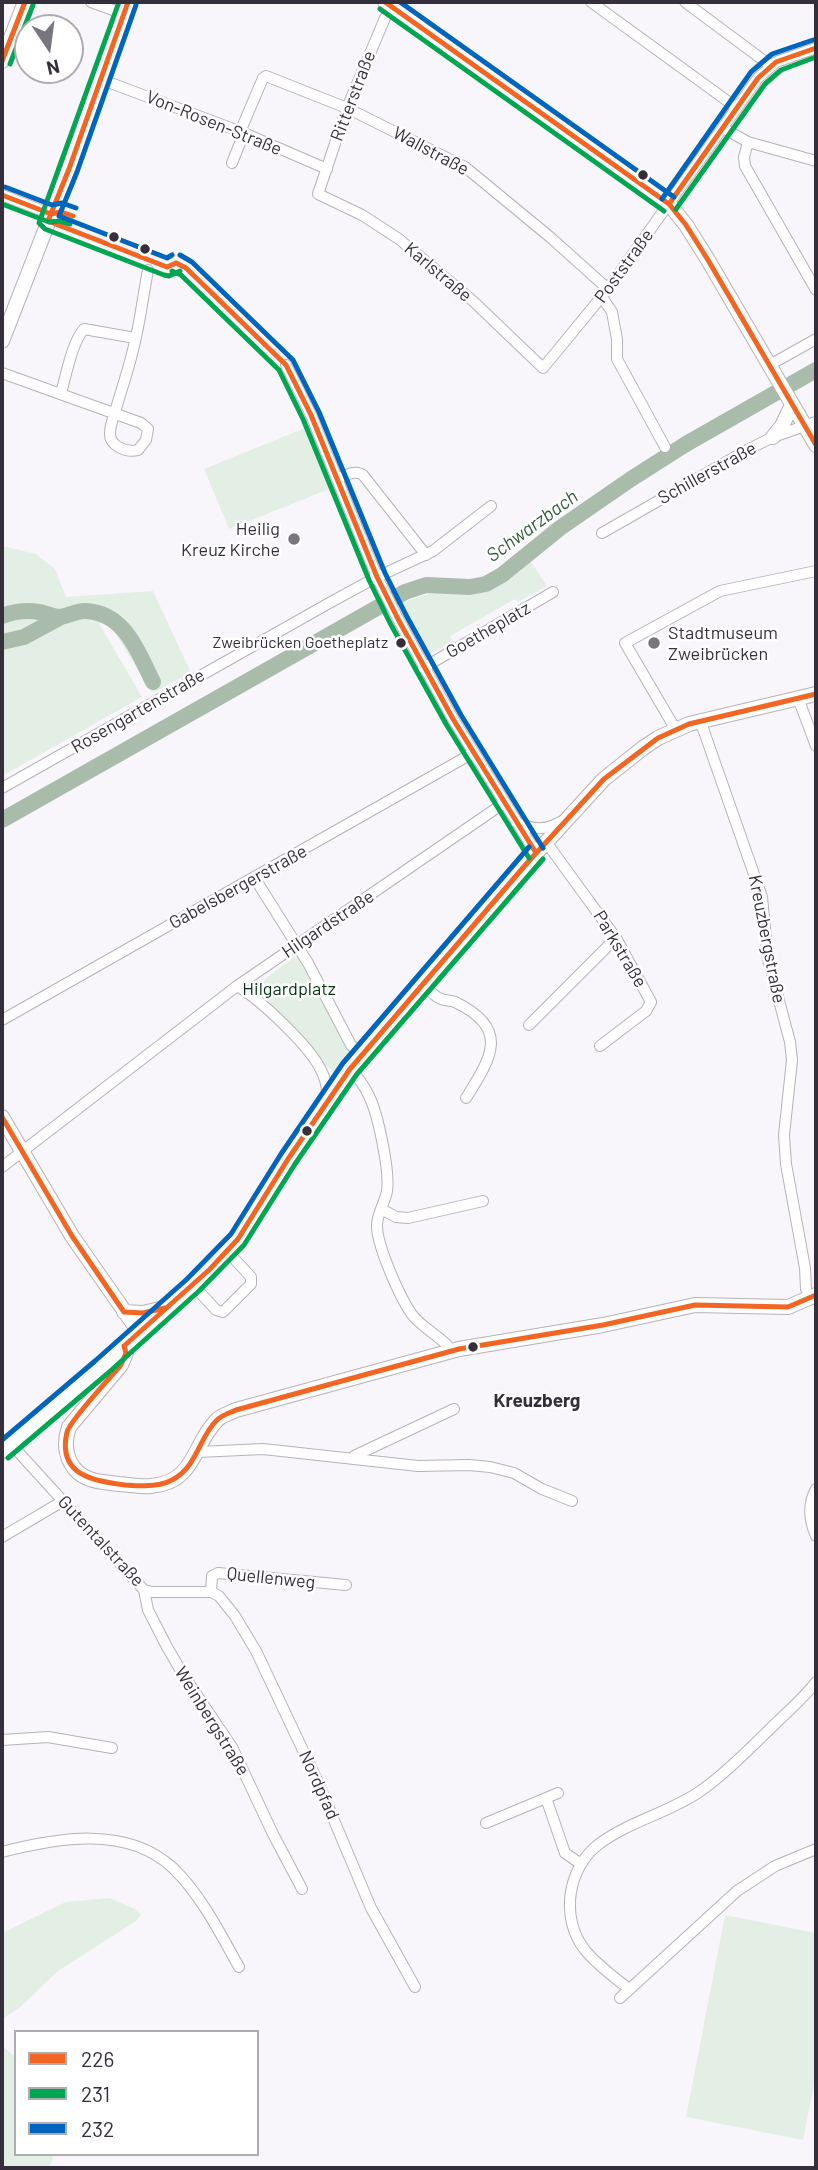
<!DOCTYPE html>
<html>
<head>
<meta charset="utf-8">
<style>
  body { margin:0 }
  #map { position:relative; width:818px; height:2170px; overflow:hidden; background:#f8f6fb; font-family:Barlow,sans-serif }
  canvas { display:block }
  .frame { position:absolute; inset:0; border:4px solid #352f3b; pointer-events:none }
  .legend { position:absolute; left:14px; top:2030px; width:245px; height:126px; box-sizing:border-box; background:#fff; border:2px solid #aeacb1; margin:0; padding:9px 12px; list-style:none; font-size:21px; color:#352f3b }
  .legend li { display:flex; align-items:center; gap:14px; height:35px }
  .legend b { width:35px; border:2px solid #aeacb1 }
  .north { position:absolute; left:14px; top:14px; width:70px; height:70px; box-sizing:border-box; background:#fff; border:2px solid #aeacb1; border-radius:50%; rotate:167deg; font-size:19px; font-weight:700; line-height:28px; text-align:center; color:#352f3b }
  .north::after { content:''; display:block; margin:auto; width:24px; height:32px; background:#79757e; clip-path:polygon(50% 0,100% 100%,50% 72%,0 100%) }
</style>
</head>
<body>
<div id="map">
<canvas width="818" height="2170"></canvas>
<div class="frame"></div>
<ul class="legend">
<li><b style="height:9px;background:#f26522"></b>226</li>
<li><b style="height:9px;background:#00a651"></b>231</li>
<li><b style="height:9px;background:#0065bd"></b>232</li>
</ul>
<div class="north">N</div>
</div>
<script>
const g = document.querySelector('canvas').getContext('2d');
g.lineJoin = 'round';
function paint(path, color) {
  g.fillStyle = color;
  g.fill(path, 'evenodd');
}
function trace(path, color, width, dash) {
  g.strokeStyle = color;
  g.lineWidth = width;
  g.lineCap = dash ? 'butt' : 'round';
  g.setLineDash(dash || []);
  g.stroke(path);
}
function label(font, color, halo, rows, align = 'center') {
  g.font = font + ' Barlow,sans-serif';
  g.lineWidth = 5;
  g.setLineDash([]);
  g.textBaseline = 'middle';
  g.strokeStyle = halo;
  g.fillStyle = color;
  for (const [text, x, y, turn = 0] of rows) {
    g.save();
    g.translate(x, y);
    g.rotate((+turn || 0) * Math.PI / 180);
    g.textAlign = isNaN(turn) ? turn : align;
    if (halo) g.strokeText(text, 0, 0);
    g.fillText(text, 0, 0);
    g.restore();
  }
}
paint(new Path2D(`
  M310 426 334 487 229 529 204 469Z
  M2 546 36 554 55 569 66 597 153 591 191 673 152 693 110 624 97 620 142 697 2 776Z
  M531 562 547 586 518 602 515 599 450 636 453 642 426 656 400 604C415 598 431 591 447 592 461 592 472 596 486 592 504 587 517 573 531 562Z
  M296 955 351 1050 335 1072 325 1065 321 1057 255 987Z
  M109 1898 135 1909 141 1915 136 1921 58 1971 19 2008 2 2019V1933L66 1902Z
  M725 1915 816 1933V2074L803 2140 686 2117Z
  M2 2045 16 2058V2154H54L49 2168H2Z`), '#e3eee5');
trace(new Path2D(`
  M2 616C13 612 27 610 39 612 46 613 53 617 60 617 69 616 77 610 86 611 125 613 138 652 153 682
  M2 642 24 637 61 617
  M2 820 405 592 426 585 470 587 486 584 502 575 560 528 631 479 686 444 816 370`), '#a9bcac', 16);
const street = new Path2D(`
  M91 2 124 14
  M396 2 385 18 347 108 318 194 362 215 399 239 473 301 543 368 608 289 758 78 776 62 816 48
  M591 2 737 108
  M685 2 771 66
  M100 79 244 133 327 169
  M723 128 748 142 816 161
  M240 132 263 78 266 76 347 108 465 167 550 237 608 289
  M748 142 744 157 745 166 816 290
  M232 163 244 133
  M2 195 51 214
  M602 297 612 312 617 339V359L665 447
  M286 365 311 415 377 577 398 619 453 719 536 853
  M768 366 816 339
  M2 373 141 423 148 429 146 440 138 450C127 453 109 446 110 433 110 426 113 418 115 412 121 391 128 371 133 350 140 323 143 296 148 270
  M61 393C66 376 72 342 84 329L135 338
  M337 479C345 476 355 469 363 475L426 555
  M602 533 749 449 773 437 816 422
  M423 668 553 592
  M798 698 816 746
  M700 720 762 897 768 959 790 1042 792 1060 784 1135 786 1164 805 1268 806 1289
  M676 730 625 643 720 591 816 571
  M2 788 331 602 377 577 433 551 491 506
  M516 822C533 830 545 831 562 821
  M546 842 616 938 651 1002 646 1011 600 1046
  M254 877 308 963 351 1045 362 1055
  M422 984C428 989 433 995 439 998 444 1001 449 1000 455 1002 511 1029 491 1058 466 1098
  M237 986C260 999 308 1045 320 1068 326 1079 328 1089 327 1100
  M2 1020 473 753
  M529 1025 616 938
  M350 1069C358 1077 364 1085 369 1096 378 1114 390 1171 387 1191 385 1203 376 1215 377 1227 378 1248 401 1301 414 1317 424 1328 437 1335 447 1345L450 1351
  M2 1167 237 986 504 803
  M381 1209 396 1217 408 1218 483 1201
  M193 1285 216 1310 223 1312 251 1284V1277L227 1251
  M11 1444 144 1590 152 1592H211L219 1596 235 1616 256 1651 317 1780 371 1908 415 1987
  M198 1452 263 1449 418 1466 469 1465 490 1467 514 1473 542 1489 572 1501
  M354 1456 454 1409
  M816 1489C807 1505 809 1520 816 1536
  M2 1537 63 1501
  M144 1590 148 1610 167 1647 184 1676 232 1747 273 1834 302 1889
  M211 1592 212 1576 218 1573 346 1585
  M2 1740 48 1737 112 1748
  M546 1798 565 1853 581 1864
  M486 1823 558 1793
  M2 1852C57 1838 127 1825 173 1868 201 1895 220 1933 239 1967
  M629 1989C614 1977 597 1965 585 1950 560 1919 567 1868 599 1844 628 1822 668 1813 699 1792 725 1774 748 1750 771 1728 786 1713 803 1699 816 1682
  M620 1998 737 1891 775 1866 816 1849`);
const secondary = new Path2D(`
  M385 2 669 204 686 225 708 260 816 445
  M2 61 25 2
  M2 341 69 169 128 2
  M773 437 782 426 792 405
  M2 1117 72 1236 139 1332
  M124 1312 143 1313 164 1308
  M124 1346 126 1353 121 1365 69 1427C64 1441 65 1456 74 1468 85 1482 103 1482 119 1484 130 1485 141 1487 151 1486 196 1482 192 1445 217 1420 222 1415 230 1413 236 1410L459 1349 603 1325 695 1305 788 1307 816 1295
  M2 1451 101 1368 193 1285 238 1239 288 1159 350 1069 528 862 604 779 643 748 658 738 689 724 816 694`);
trace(street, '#b5b2ba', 12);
trace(secondary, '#b5b2ba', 16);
trace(street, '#fefefe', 10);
trace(secondary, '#fefefe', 14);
trace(new Path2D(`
  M128 2 69 169 48 221 167 267 176 263
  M385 2 669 204 686 225 708 260 816 445
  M2 61 25 2
  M2 195 51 214 61 212 73 216
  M669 204 758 78 776 62 816 48
  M176 263 186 268 286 365 311 415 377 577 398 619 453 719 536 853
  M2 1117 72 1236 124 1312 143 1313 165 1308
  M124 1346 210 1269 238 1239 288 1159 350 1069 528 862 604 779 658 738 689 724 816 694
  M124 1346 126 1353 121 1365C111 1377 70 1420 67 1432 57 1475 93 1481 125 1485 142 1486 162 1488 177 1477 197 1464 200 1436 217 1420 222 1415 230 1413 236 1410L459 1349 603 1325 695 1305 788 1307 816 1295`), '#f26522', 5);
trace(new Path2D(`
  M119 2 39 223 45 229 164 275 169 276 180 271
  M380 9 664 211
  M10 64 33 5
  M2 204 49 222 60 221 70 224
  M676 209 765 84 781 70 816 57
  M172 271 181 275 279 370 303 419 369 580 390 623 446 724 529 858
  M8 1458 107 1374 199 1291 244 1245 295 1164 357 1074 543 859`), '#00a651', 5);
trace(new Path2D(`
  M400 2 674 197
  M136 5 77 172 59 216 167 258 172 255
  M5 187 52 205 62 203 76 208
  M662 199 751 72 772 54 813 40
  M180 255 192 262 293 360 319 412 385 573 406 615 461 715 543 848
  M2 1440 95 1361 187 1279 231 1234 281 1154 343 1063 529 847`), '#0065bd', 5);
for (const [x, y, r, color] of [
  [643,175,6,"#352f3b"],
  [114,237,6,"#352f3b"],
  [145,249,6,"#352f3b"],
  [294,539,7,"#79757e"],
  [401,643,6,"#352f3b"],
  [654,643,7,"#79757e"],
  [307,1131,6,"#352f3b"],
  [473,1347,6,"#352f3b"]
]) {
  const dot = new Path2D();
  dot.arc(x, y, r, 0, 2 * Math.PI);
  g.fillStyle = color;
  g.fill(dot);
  trace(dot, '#fff', 2.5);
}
label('16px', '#352f3b', '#fff', [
  ["Zweibrücken Goetheplatz",388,643]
], 'right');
label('18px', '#352f3b', '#fff', [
  ["Ritterstraße",353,96,-69],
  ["Von-Rosen-Straße",214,123,22],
  ["Wallstraße",431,151,28],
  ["Poststraße",624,266,-54],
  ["Karlstraße",438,272,40],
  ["Schillerstraße",707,473,-29],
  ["Goetheplatz",488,630,-30],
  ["Rosengartenstraße",138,711,-30],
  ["Gabelsbergerstraße",238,887,-29],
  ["Hilgardstraße",328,924,-34],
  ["Kreuzbergstraße",767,939,79],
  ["Parkstraße",620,949,59],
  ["Gutentalstraße",101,1541,47],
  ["Quellenweg",271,1578,6],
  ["Weinbergstraße",212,1721,58],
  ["Nordpfad",319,1785,66]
]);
label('18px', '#352f3b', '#fff', [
  ["Heilig",280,529],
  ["Kreuz Kirche",280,550],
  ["Stadtmuseum",668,633,"left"],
  ["Zweibrücken",668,654,"left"]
], 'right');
label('18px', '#043411', '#fff', [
  ["Hilgardplatz",289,989]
]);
label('italic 19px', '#315d38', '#fff', [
  ["Schwarzbach",532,526,-36]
]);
label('bold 19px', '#352f3b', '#fff', [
  ["Kreuzberg",537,1401]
]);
</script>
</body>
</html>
